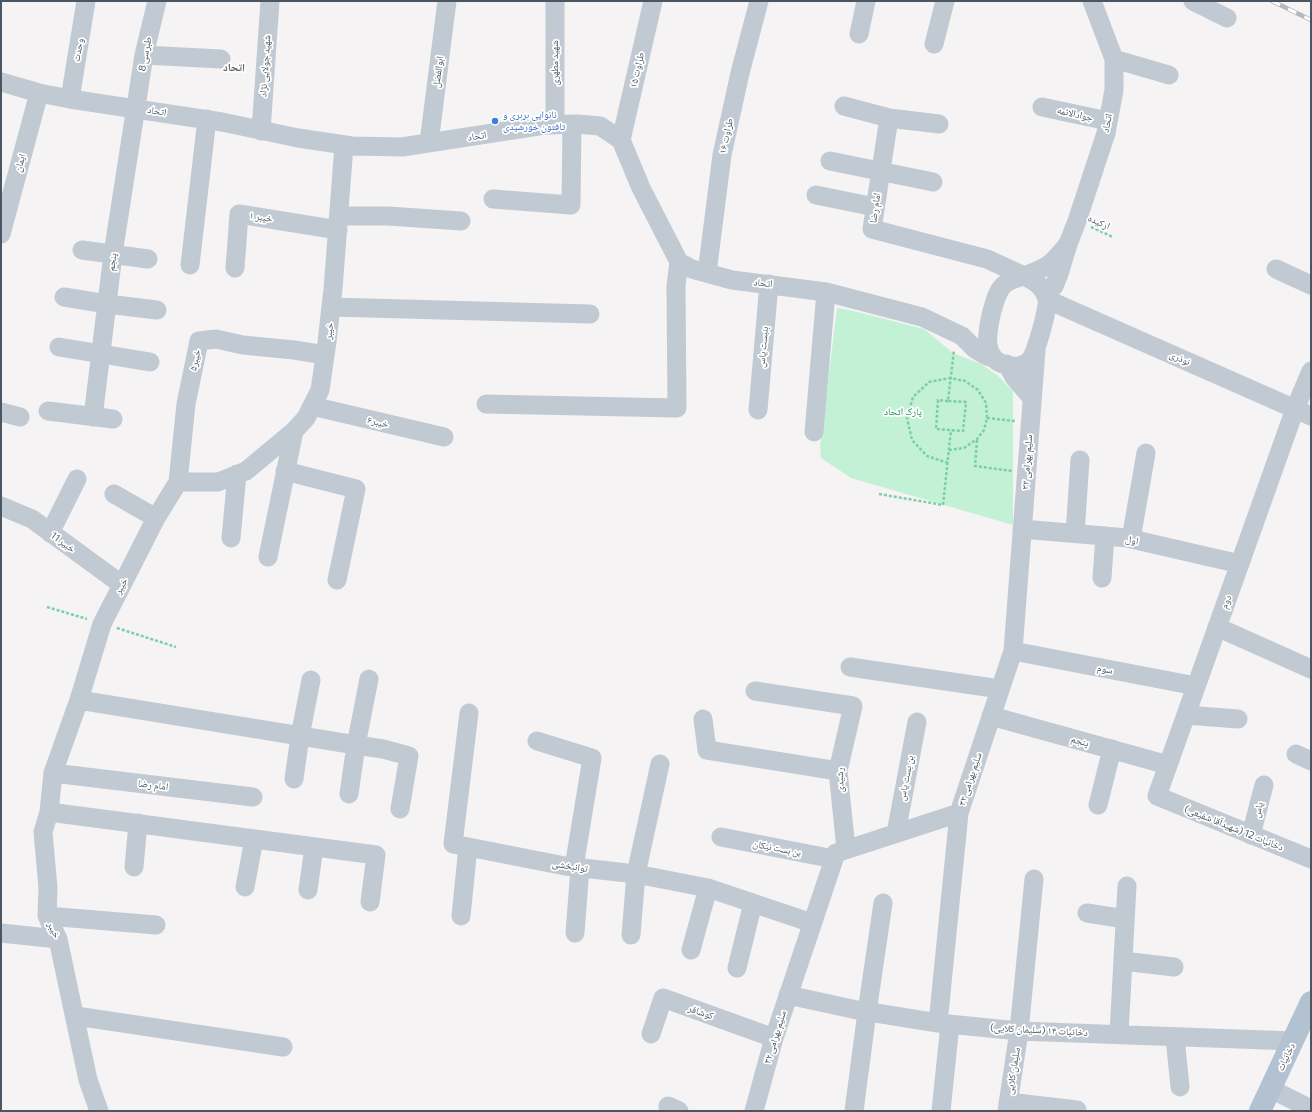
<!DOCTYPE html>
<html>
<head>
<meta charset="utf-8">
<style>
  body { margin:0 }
  #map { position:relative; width:1312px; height:1112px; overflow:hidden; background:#f5f3f3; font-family:Commissioner,sans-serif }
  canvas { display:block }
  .frame { position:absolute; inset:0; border:2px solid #4a5661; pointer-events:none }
</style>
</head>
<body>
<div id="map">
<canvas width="1312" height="1112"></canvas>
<div class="frame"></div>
</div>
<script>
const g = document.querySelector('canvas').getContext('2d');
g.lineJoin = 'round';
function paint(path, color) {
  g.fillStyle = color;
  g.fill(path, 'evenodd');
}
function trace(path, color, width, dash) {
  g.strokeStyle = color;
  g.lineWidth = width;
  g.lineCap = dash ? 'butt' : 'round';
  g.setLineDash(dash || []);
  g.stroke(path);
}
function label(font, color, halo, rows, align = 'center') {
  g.font = font + ' Commissioner,"Noto Naskh Arabic",sans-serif';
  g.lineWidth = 3.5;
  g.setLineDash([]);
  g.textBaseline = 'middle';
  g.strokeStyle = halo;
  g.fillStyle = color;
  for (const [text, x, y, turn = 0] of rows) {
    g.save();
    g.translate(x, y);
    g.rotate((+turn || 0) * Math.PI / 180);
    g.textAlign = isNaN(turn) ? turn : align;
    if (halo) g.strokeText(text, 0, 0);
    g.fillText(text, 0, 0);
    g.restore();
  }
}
paint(new Path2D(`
  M837 308 849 310 924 329 953 353 981 364 998 376 1013 391V525L851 478 821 458 820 446Z`), '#c3f1d5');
trace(new Path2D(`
  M1091 227 1113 237
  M948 401 938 400 936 429 963 431 966 402 948 401 954 350
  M987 418 1015 421
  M977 440 975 466 1012 471
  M948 463 927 456 912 440 907 418 913 397 929 382 950 378 965 381 978 390 986 403 987 418 984 430 977 439 964 448 949 450
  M879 494 943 505 951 430
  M47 607 87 619
  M117 628 176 647`), '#7ad0a6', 2.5, [3, 2]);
trace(new Path2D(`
  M1193 1 1227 18
  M859 34 866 1
  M934 44 945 1
  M144 55 221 59
  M1114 59 1169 75
  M1 82 39 93 70 99 222 122 298 138 352 146 402 147 545 125 577 124 600 126 621 140 641 188 679 262 692 269 732 280 826 292 922 317 962 336 975 349 987 356 994 358
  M70 99 86 1
  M844 106 889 118 939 124
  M1042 107 1108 121
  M889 118 872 229 987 259 1024 276C1049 267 1052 264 1068 244
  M555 125V1
  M261 131 270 1
  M621 140 653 1
  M429 143 447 1
  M830 161 933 182
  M816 195 875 207
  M493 199 571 205 572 124
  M339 216H388L461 221
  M1 234 39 93
  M82 250 148 259
  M190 265 207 119
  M235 268 239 214 338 230
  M1276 269 1311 285
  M707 273 722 155 740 73 759 1
  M1024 276C1035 281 1044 287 1047 299 1049 306 1036 354 1030 360 1025 365 1017 367 1010 366 980 361 987 332 992 311 995 302 997 290 1005 284 1011 279 1017 278 1024 276Z
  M1046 295 1054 286 1059 274 1068 244 1077 221 1106 133 1114 90V59L1092 1
  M64 297 107 304 157 310
  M1048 300 1311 416
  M331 307 590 314
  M59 347 150 362
  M1007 364 1014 377 1032 398
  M1311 371 1295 409 1157 796 1311 859
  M486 404 677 408 676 286 679 262
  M312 406 444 437
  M758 410 769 284
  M48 411 113 419
  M1 412 20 417
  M93 417 113 254 144 55 157 1
  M814 432 826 292
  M285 471 356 489 337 580
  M178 482 186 404 199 341 216 339 243 345 294 350 325 355
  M114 494 156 518
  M1 506 32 519 121 584
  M1022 529 1127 538 1240 564
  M50 533 77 479
  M1075 533 1080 460
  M231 538 237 474
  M1131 539 1146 453
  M268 557 294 431
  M1102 578 1105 536
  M1217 627 1311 669
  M1013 651 1196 686
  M850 667 1000 689
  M755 691 853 706 838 771 846 849
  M79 700 356 745 383 749 409 756 400 809
  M469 713 453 844 565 866 636 874 708 888 812 923
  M1186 715 1238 719
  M991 716 1168 765
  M703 719 707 750 838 771
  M537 741 592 758 574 867
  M1296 754 1311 761
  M53 773 253 797
  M294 779 300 736 311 680
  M349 794 356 745 369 679
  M1098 805 1112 749
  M49 812 376 855 370 902
  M896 833 917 722
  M1251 835 1264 785
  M721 837 834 859
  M134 867 138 823
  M245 887 254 839
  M308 890 314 847
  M1087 913 1125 919
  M47 916 156 925
  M461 916 468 847
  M1 933 58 939
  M575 933 580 868
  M631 935 636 874 660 764
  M691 950 708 888
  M1123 961 1174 967
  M737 968 753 903
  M788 995 857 1010 938 1023 1019 1031 1293 1041
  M76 1016 283 1047
  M938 1023 959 813
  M651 1034 663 998 774 1038
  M1119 1034 1127 886
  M1175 1038 1180 1087
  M1271 1089 1311 1109
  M1008 1102 1077 1110
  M668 1106 679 1111
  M99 1111 88 1080 58 939 47 916 48 888 43 832 49 812 53 773 79 700 102 624 156 518 178 482H218L246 471 294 431 306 418 320 390 327 342 333 289 344 145
  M754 1111 774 1038 836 853 959 813 1013 651 1036 350
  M854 1111 867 1012 883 903
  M941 1111 950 1024
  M1007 1111 1019 1031 1034 879`), '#c1cad2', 19);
trace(new Path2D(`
  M1260 1111 1311 1002`), '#b3c2d1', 22);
const rail = new Path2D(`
  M1272 1 1311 20`);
trace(rail, '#b5b8bd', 4.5);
trace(rail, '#fff', 3, [9]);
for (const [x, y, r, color] of [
  [495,121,4,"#3f7fe0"]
]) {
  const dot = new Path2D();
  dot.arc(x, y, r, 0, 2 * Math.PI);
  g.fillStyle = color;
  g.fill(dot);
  trace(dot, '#fff', 1.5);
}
label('10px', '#4a5661', '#fff', [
  ["وحدت",78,50,-80],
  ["طبرسی 8",145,54,-79],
  ["شهید مطهری",555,63,-90],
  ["شهید جولایی نژاد",265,66,-86],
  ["طراوت ۱۵",637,70,-77],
  ["ابوالفضل",438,72,-83],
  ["اتحاد",157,111,9],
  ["جوادالائمه",1075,114,13],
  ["اتحاد",1107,123,-78],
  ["اتحاد",477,136,-9],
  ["طراوت ۱۶",726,136,-78],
  ["ایمان",20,163,-75],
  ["امام رضا",875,208,-82],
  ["خیبر ۱",261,217,9],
  ["ارکیده",1099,222,24],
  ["پنجم",112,262,-83],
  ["اتحاد",763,283,6],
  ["خیبر",329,331,-83],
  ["بنبست یاس",763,347,-85],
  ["نوذری",1180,358,24],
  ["خیبر۵",195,360,-78],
  ["خیبر۶",378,422,13],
  ["سلیم بهرامی ۳۲",1027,462,-86],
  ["اول",1132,540,11],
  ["خبیر 11",63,542,36],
  ["خیبر",121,586,-63],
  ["دوم",1226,602,-70],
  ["سوم",1105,669,11],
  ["پنجم",1080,741,15],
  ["بن بست یاس",906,778,-79],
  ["سلیم بهرامی ۳۲",970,779,-72],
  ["رشیدی",840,780,-91],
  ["امام رضا",153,785,7],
  ["یاس",1258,810,-76],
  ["دخانیات 12 (شهیدآقا شفیعی)",1234,828,22],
  ["بن بست نیکان",777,848,11],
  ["توانبخشی",570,866,9],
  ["خیبر",54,930,64],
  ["کوشافر",701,1012,19],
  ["دخانیات ۱۴ (سلیمان کلایی)",1039,1030,3],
  ["سلیم بهرامی ۳۲",775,1037,-73],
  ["دخانیات",1286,1057,-65],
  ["سلیمان کلایی",1013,1071,-81]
]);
label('10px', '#366cbe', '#fff', [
  ["نانوایی بربری و",503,115],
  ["تافتون خورشیدی",503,127]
], 'left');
label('10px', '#17864f', '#fff', [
  ["پارک اتحاد",903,412]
]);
label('bold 11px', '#5f6368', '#fff', [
  ["اتحاد",234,67]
]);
</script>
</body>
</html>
